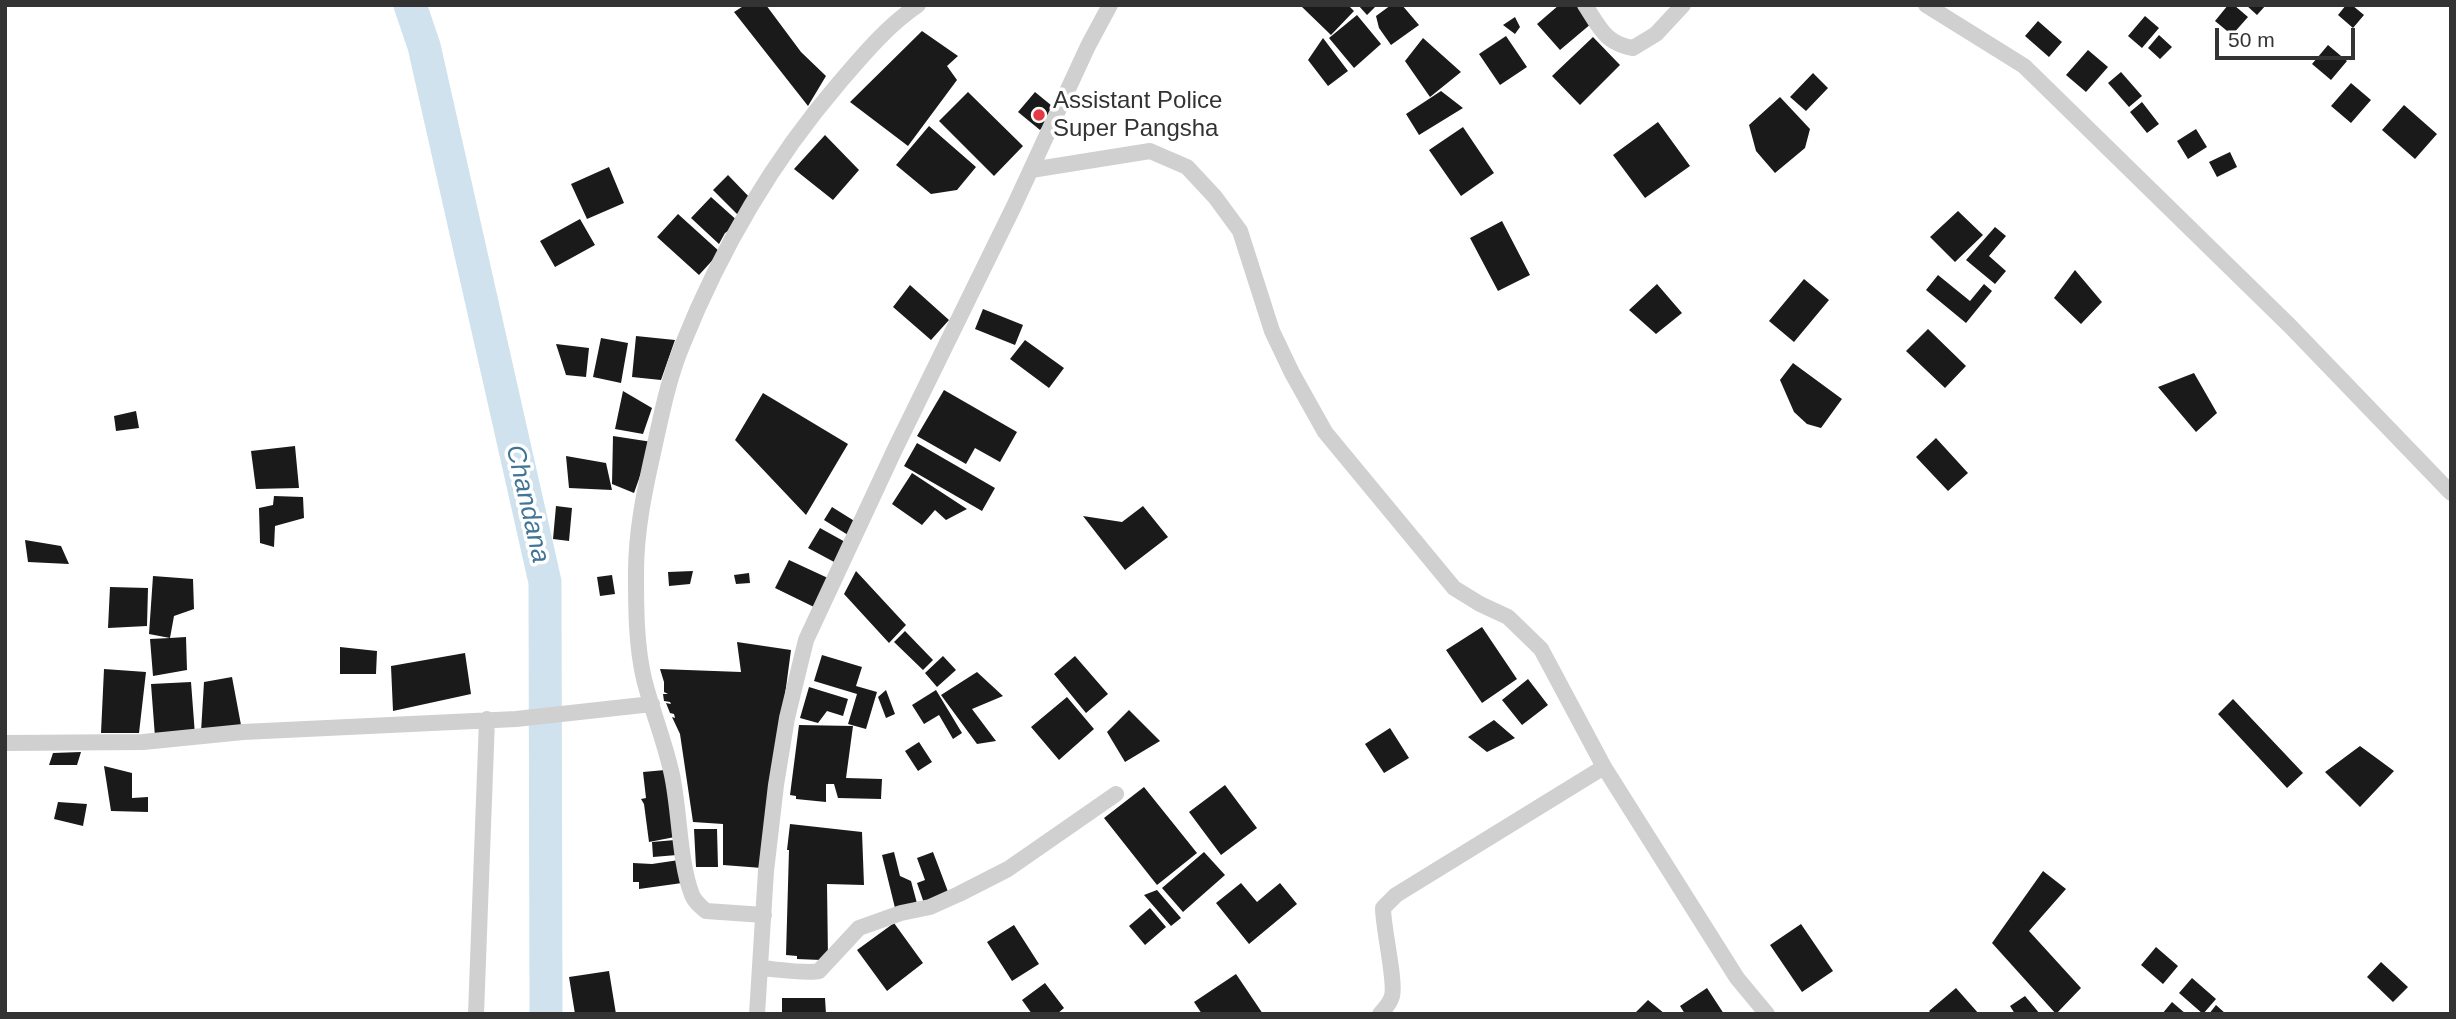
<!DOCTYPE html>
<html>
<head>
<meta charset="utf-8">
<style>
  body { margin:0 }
  #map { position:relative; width:2456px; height:1019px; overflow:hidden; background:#fff; font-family:Helvetica,sans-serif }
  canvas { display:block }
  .frame { position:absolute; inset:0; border:7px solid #333; pointer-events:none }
  .scale { position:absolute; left:2215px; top:28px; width:140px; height:32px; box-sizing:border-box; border:4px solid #333; border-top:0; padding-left:9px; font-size:21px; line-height:24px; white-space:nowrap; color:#333; -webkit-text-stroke:5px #fff; paint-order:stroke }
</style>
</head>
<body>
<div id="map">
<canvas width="2456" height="1019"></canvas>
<div class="frame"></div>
<div class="scale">50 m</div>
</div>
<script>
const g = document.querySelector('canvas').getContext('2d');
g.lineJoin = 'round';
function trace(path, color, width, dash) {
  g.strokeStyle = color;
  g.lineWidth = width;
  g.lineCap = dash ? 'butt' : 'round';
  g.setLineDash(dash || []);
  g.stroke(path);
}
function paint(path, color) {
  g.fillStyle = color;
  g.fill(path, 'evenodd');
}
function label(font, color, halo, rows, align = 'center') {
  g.font = font + ' Helvetica,sans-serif';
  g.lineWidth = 7;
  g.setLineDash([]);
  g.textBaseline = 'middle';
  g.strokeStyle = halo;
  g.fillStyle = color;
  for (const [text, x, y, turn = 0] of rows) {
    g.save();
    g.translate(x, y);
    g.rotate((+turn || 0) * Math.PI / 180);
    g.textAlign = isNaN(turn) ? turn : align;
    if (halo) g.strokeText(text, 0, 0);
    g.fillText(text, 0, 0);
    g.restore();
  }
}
trace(new Path2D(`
  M410 5 424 46 545 582 546 1014`), '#cfe2ee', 33);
paint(new Path2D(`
  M745 5H766L801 52 826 76 808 106 734 12Z
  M1304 5H1348L1354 11 1331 35 1302 7Z
  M1358 5H1377L1367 15Z
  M1391 5H1402L1419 25 1391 45 1379 28 1376 16Z
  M1559 5H1577L1592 23 1560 50 1537 24Z
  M2228 5H2234L2248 17 2232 35 2215 21Z
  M2246 5H2266L2257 15Z
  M2346 5H2352L2364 15 2353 28 2338 15Z
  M1357 15 1381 44 1354 68 1329 38Z
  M2145 16 2159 28 2142 48 2128 36Z
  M1515 17 1520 27 1515 34 1503 25Z
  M2038 21 2062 42 2049 57 2025 36Z
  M922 31 958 56 947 66 957 80 908 146 850 102Z
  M2159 35 2172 47 2160 59 2148 48Z
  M1506 36 1527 67 1500 85 1479 54Z
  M1593 37 1620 65 1580 105 1552 76Z
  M1323 38 1348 71 1328 86 1308 60Z
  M1423 38 1461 72 1430 97 1405 61Z
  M2328 45 2347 61 2331 80 2312 64Z
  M2088 50 2108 67 2086 92 2066 75Z
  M2121 72 2142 96 2129 107 2108 83Z
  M1813 73 1828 88 1806 111 1790 97Z
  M2351 83 2371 100 2351 123 2331 106Z
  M1441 91 1463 108 1419 135 1406 114Z
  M968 92 1023 146 994 176 939 121Z
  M1035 92 1057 110 1040 130 1018 112Z
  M1780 97 1810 129 1805 148 1775 173 1756 151 1749 125Z
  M2142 102 2159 124 2147 133 2130 112Z
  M2404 105 2437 134 2415 159 2382 130Z
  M1658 122 1690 166 1645 198 1613 155Z
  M929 126 976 167 957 190 931 194 896 165Z
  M1463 127 1494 173 1461 196 1429 150Z
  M2196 129 2207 147 2188 159 2177 141Z
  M825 135 859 170 833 200 794 169Z
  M2230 152 2237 167 2217 177 2209 162Z
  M609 167 624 203 587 219 571 184Z
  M728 175 754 202 739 216 713 190Z
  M711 197 740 223 725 233 719 244 691 218Z
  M1958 211 1983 235 1955 262 1930 237Z
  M678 214 720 252 699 275 657 237Z
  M580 219 595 245 555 267 540 241Z
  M1502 221 1530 275 1498 291 1470 238Z
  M1995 227 2006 236 1989 256 2006 271 1995 284 1966 260Z
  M2075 270 2102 302 2081 324 2054 298Z
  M1938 275 1970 301 1984 284 1992 291 1966 323 1926 290Z
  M1804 279 1829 300 1794 342 1769 321Z
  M1657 284 1682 313 1656 334 1629 310Z
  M910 285 949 320 931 340 893 307Z
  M983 309 1023 325 1015 345 975 329Z
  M1928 329 1966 366 1945 388 1906 351Z
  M636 336 675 340 661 380 632 377Z
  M601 338 628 343 621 383 593 377Z
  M1025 340 1064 368 1049 388 1010 359Z
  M556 344 589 348 586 377 566 375Z
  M1793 363 1842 399 1821 428 1807 424 1794 412 1780 380Z
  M2194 373 2217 413 2196 432 2158 387Z
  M944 390 1017 432 1000 462 975 448 966 464 917 436Z
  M623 391 652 408 643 434 615 429Z
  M763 393 848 444 806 515 735 440Z
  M136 411 139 428 116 431 114 416Z
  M613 436 652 442 634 493 612 484Z
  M1936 438 1968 473 1948 491 1916 457Z
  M917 443 995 488 982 511 904 466Z
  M295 446 299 488 256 489 251 451Z
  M566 456 606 463 612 490 569 488Z
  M912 473 967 509 946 520 935 510 922 525 892 504Z
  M274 496 303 497 304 518 275 526 274 547 260 543 259 508 273 505Z
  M556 506 572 508 569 541 553 539Z
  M1143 506 1168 537 1125 570 1083 516 1122 522Z
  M832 507 856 522 848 535 824 520Z
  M820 528 847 543 836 563 808 548Z
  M25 540 61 546 69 564 28 562Z
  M789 560 830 579 816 608 775 588Z
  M693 571 690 584 669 586 668 572Z
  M856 571 906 625 889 643 844 594Z
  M749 573 750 583 736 584 734 575Z
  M612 575 615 594 600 596 597 577Z
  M153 576 193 579 194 609 174 616 170 638 186 637 187 670 153 676 150 639 170 638 149 634Z
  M110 587 148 588 147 626 108 628Z
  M1482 627 1517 679 1482 703 1446 650Z
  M905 631 933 660 923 670 894 642Z
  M737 642 791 650 762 868 723 865V824L693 822 680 734 672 717 675 718 674 714 670 713 666 703 671 704 670 702 664 701 663 694H668L664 692V682L660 669 741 672Z
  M340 647 377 651 376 674H340Z
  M465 653 471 694 393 711 391 666Z
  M822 655 862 667 856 686 877 692 866 729 848 724 857 694 814 681Z
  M943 656 956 670 937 687 925 673Z
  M1075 656 1108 694 1086 713 1054 674Z
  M104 669 146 672 139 733H101Z
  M977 672 1003 696 972 709 996 741 977 744 941 695Z
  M232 677 241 725 201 732 204 682Z
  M1528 679 1548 705 1522 725 1502 700Z
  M191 682 195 735 155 737 151 684Z
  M809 687 848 699 843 716 827 711 818 723 800 718Z
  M886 690 895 714 886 718 878 697Z
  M936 690 962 733 953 739 939 715 924 724 912 705Z
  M1067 697 1094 729 1059 760 1031 727Z
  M2233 699 2303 773 2287 788 2218 714Z
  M1129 710 1160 741 1125 762 1107 732Z
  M1494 720 1515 738 1487 752 1468 737Z
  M799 725 853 726 846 778 882 779 881 799 838 798 834 784H826V802L796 799V796L790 795Z
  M1390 728 1409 758 1384 773 1365 744Z
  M919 742 932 762 918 771 905 751Z
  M2360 746 2394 771 2360 807 2325 772Z
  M81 752 77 765H49L53 753Z
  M104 766 132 773V798L148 797V812L111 811Z
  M665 770 680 836 649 842 644 804 641 799 646 798 643 772Z
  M1225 785 1257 828 1221 855 1189 812Z
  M1144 787 1197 853 1157 885 1104 818Z
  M58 802 87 804 83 826 54 819Z
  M790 824 862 832 864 885 827 884 828 958 821 960 797 959V956L786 955 789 850H787Z
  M694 829H717L718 867H696Z
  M675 840 677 855 653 857 652 842Z
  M894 852 900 876 911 881 918 907 896 912 882 855Z
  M933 852 950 897 925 906 917 883 925 880 917 858Z
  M1204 852 1225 875 1183 912 1162 888Z
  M679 860 682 883 639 889V882H633V863L652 864Z
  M2043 871 2066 889 2029 931 2081 988 2056 1014 1992 943Z
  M1241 883 1257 902 1280 883 1297 904 1249 944 1216 903Z
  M1157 890 1181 918 1171 926 1144 895Z
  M1150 908 1166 927 1145 945 1129 926Z
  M894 923 923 963 887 991 857 950Z
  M1801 924 1833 971 1802 992 1770 945Z
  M1014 925 1039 964 1012 981 987 942Z
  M2156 947 2178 966 2163 984 2141 965Z
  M2381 962 2408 987 2393 1002 2367 977Z
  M609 971 616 1014H575L569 977Z
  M1236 974 1263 1014H1202L1194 1002Z
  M2192 978 2216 999 2203 1014 2179 993Z
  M1045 983 1064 1008 1057 1014H1032L1022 1000Z
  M1707 988 1724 1014H1685L1680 1006Z
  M1956 988 1979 1014H1932L1929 1011Z
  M2025 996 2040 1014H2015L2010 1006Z
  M782 998H825L826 1014H782Z
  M1648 1000 1665 1014H1634Z
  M2172 1002 2186 1014H2162Z
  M2216 1005 2226 1014H2209Z`), '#1a1a1a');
trace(new Path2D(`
  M1585 5C1600 28 1605 43 1633 48L1656 34 1683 5
  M1926 5 2024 66 2290 326 2451 493
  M1031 170 1150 151 1187 167 1215 197 1240 231 1272 331 1292 373 1325 432 1454 588 1480 604 1508 617 1541 649 1604 767 1737 978 1767 1014
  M5 743 143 742 243 732 516 719 652 704
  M764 915 706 911C700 906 695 902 692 895 679 861 680 813 672 775 665 742 652 711 644 679 636 645 636 607 636 573 636 532 644 493 653 453 661 417 668 380 682 346 720 251 773 160 839 83 863 55 887 26 918 5
  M760 968C774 969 808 974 819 971L859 928 901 913 930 907 959 894 1008 869 1116 794
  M476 1014 487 719
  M757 1014 766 871 776 785 787 718 806 640 895 449 1014 206 1088 46 1110 5
  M1380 1014C1385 1008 1390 1004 1392 996 1396 982 1383 928 1383 908L1396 895 1604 767`), '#d0d0d0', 16);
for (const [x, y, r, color] of [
  [1039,115,7,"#e63946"]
]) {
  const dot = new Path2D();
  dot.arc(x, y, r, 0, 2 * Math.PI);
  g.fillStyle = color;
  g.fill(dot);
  trace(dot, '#fff', 2.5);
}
label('24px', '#333', '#fff', [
  ["Assistant Police",1053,101],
  ["Super Pangsha",1053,129]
], 'left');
label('italic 26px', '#3f7597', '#fff', [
  ["Chandana",527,504,77]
]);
</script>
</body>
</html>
